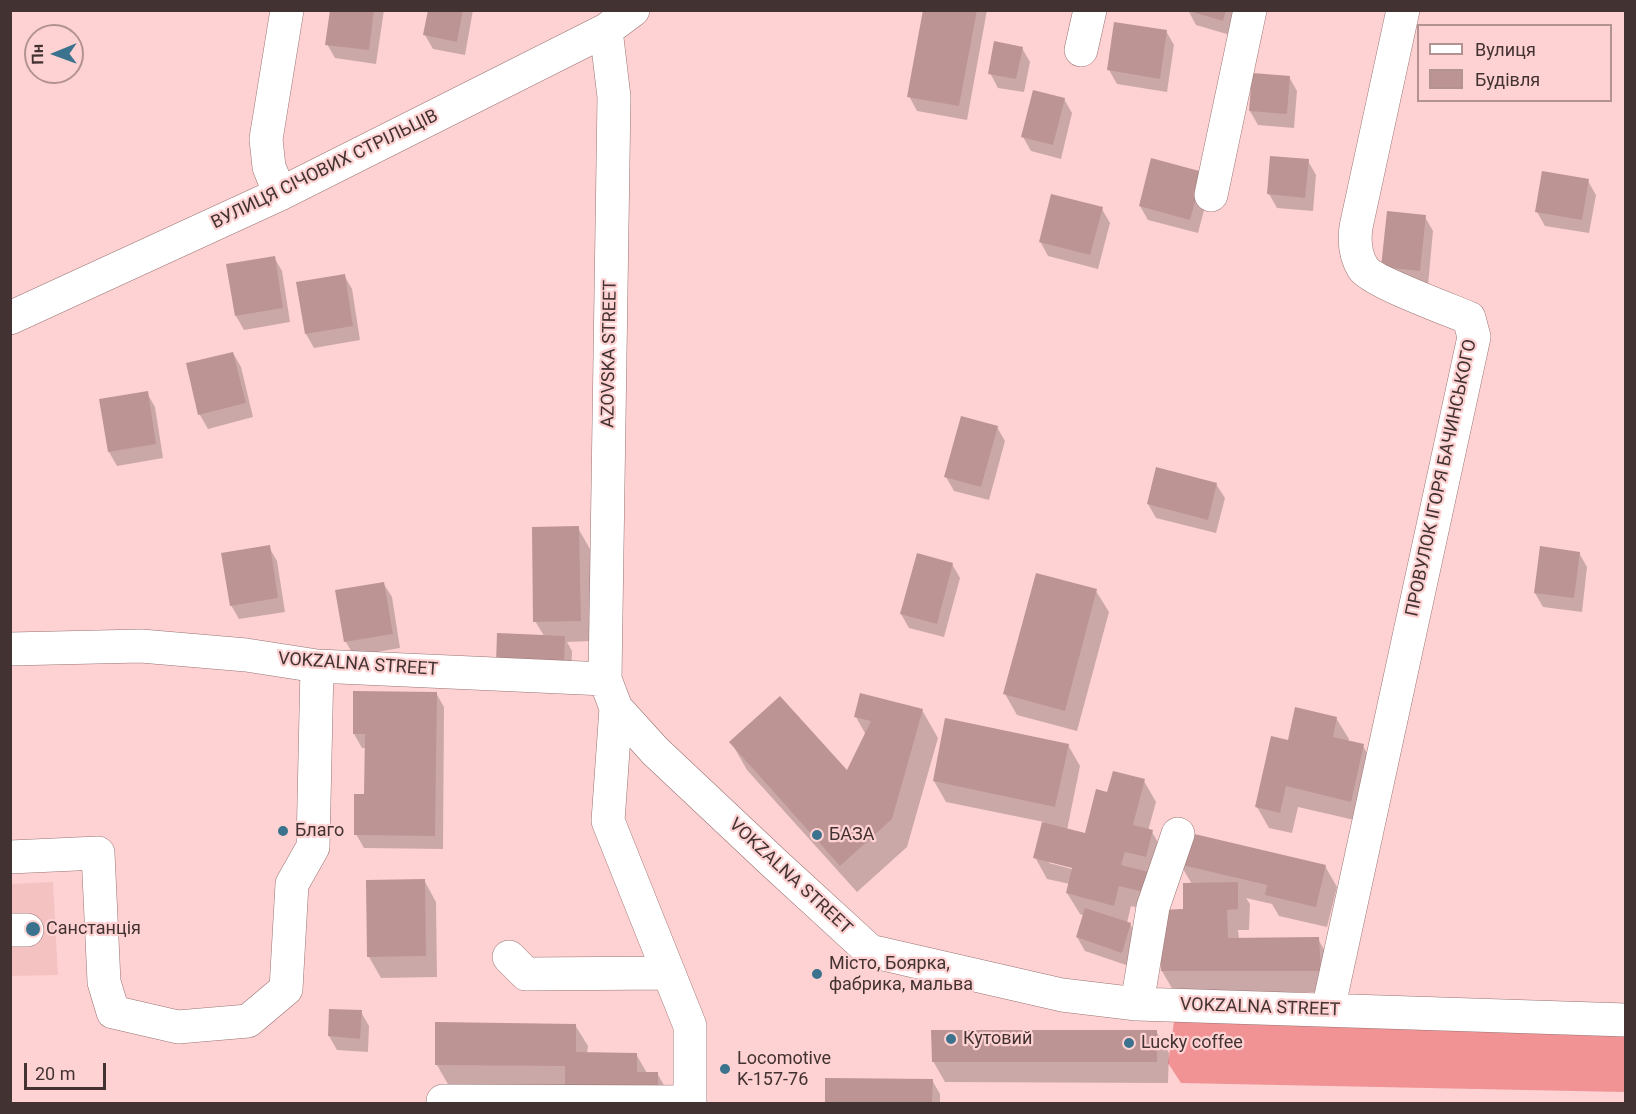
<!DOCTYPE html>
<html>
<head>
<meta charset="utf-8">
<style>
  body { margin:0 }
  #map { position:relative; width:1636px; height:1114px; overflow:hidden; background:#fed2d2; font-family:Roboto,sans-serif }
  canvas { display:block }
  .frame { position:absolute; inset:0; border:12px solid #433232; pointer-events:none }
  .legend { position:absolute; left:1417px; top:24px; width:195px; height:78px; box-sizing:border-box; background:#fed2d2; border:2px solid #b39292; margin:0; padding:8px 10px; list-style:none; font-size:18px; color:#433232 }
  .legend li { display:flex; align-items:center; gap:12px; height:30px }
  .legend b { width:30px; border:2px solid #b39292 }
  .north { position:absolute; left:24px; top:24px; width:60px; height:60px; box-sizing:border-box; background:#fed2d2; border:2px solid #b39292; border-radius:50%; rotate:269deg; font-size:16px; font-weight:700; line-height:24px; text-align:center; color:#433232 }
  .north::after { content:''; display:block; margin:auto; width:21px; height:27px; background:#3b728d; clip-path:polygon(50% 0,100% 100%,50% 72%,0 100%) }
  .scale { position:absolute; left:24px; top:1063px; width:82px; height:27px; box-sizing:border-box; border:3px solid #433232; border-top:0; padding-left:8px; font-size:18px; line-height:21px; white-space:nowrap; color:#433232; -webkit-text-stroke:4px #fed2d2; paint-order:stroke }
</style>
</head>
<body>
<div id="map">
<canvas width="1636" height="1114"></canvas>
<div class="frame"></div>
<ul class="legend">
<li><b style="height:8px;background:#fff"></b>Вулиця</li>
<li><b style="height:16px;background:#bc9493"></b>Будівля</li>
</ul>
<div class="north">Пн</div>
<div class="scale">20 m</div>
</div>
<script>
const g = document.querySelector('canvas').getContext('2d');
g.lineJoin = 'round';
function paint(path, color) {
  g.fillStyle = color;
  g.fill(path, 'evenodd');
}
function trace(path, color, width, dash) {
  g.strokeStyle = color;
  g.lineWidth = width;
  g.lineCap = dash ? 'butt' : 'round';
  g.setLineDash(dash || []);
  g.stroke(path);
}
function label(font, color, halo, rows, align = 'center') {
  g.font = font + ' Roboto,sans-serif';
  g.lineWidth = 4.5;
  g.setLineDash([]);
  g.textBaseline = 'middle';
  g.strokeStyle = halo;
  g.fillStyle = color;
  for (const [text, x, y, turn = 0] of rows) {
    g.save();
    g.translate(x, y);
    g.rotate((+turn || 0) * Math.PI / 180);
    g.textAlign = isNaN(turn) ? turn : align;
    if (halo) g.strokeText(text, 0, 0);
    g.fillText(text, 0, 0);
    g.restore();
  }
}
paint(new Path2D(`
  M53 882 58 975 11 976 10 884Z`), '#f5c2c2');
paint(new Path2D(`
  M1175 1015 1625 1034V1092L1181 1083 1168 1063Z`), '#f19294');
paint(new Path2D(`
  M332 10H384L376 64 335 58 327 44Z
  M429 10H473L465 55 433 49 425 35Z
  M925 10H987L967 120 917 111 909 96Z
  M1188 10H1237L1230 35 1196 25Z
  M1166 31 1174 45 1167 92 1117 84 1109 70Z
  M1022 48 1030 62 1024 92 998 88 990 73Z
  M1289 77 1297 91 1294 128 1258 125 1250 111Z
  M1064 99 1072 113 1061 159 1031 151 1023 137Z
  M1308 161 1316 175 1313 211 1277 208 1269 194Z
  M1588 181 1596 195 1589 233 1545 226 1537 212Z
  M1210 188 1198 233 1148 220 1140 206Z
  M1102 209 1110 223 1098 269 1048 256 1040 241Z
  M1425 217 1433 231 1428 285 1383 267Z
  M274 257 282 271 290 322 244 330 236 316 228 265Z
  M344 275 352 289 360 340 314 348 306 334 298 283Z
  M233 353 241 367 253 417 208 429 200 415 187 364Z
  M147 393 155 407 163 458 117 466 109 452Z
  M997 427 1005 441 989 500 954 491 946 477Z
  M1216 484 1225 498 1216 533 1156 518 1148 504Z
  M578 528 590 549 592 641 567 642 572 651 571 680 535 621Z
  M269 547 277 561 285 612 239 619 231 605Z
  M1579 553 1587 567 1582 612 1543 607 1535 593Z
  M952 564 960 578 944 637 909 628 901 614Z
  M383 583 392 597 400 648 354 656 346 642 337 591Z
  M1096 591 1109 612 1077 731 1017 715 1005 694Z
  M436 693 444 707 443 849 364 848 356 834 365 795 366 748H362L354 734Z
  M922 710 938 738 907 847 857 892 747 770 731 742 848 773 866 735 856 717Z
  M1336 718 1349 739 1348 742 1363 746 1375 767 1363 822 1298 807 1292 833 1269 828 1257 807 1289 742Z
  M1068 745 1080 766 1067 830 1086 835 1108 794 1144 781 1156 802 1148 831 1152 832 1164 853 1156 912 1131 906 1127 923 1130 924 1138 938 1129 966 1085 951 1077 937 1084 916 1080 914 1067 893 1070 884 1047 879 1035 857 1044 822 946 802 934 781ZM1049 860 1080 868 1079 871 1049 863Z
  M1180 864 1325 866 1337 887 1327 927 1279 916 1272 904 1246 898 1250 904 1249 930H1238L1239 939H1318L1330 960 1332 992H1174L1162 971 1184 911 1192 884Z
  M424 880 436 902 437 977 381 978 369 957 367 881Z
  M361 1012 369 1026 368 1052 337 1050 329 1036Z
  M575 1025 588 1046 587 1054H636L647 1073H657L669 1094 449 1086 437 1065Z
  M1156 1031 1169 1053 1168 1083 945 1082 933 1061Z
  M932 1080 940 1094V1104H828L827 1102Z`), '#0003');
paint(new Path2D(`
  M330 10H374L369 50 325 45Z
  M428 10H463L457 42 423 35Z
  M923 10H977L959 106 907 97Z
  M1186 10H1226L1223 21Z
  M1114 22 1167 30 1160 79 1107 70Z
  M994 41 1023 47 1016 79 988 74Z
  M1252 73 1290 76 1287 114 1249 111Z
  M1033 90 1065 98 1053 145 1021 137Z
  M1270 156 1309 159 1305 198 1267 194Z
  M1151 158 1203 172 1190 220 1139 206Z
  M1542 171 1589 179 1582 220 1535 212Z
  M1051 194 1103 207 1090 255 1039 242Z
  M1387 211 1426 215 1420 271 1381 267Z
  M275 256 283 308 235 316 226 264Z
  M345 274 353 326 305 334 296 282Z
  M233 352 246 403 198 415 186 363Z
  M148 391 156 444 108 452 99 399Z
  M961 416 998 426 981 487 944 477Z
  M1156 467 1217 483 1208 520 1147 504Z
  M579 526 581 621 533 622 532 527Z
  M270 545 278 598 230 606 221 553Z
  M1540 546 1580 552 1574 598 1534 593Z
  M917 553 953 563 937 624 900 614Z
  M1036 573 1097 589 1065 711 1003 694Z
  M384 582 393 634 344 642 335 590Z
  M497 633 565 636 564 666 496 664Z
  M353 691 437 692 435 836 354 835V794H364L365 734H353Z
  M860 693 923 709 892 819 840 866 729 742 780 696 847 770 871 721 854 717Z
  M1295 707 1337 717 1333 737 1364 744 1351 802 1286 786 1280 813 1255 807 1271 736 1288 740Z
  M945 718 1069 744 1055 807 933 781Z
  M1113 771 1145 779 1133 825 1153 830 1146 857 1125 852 1121 865 1149 872 1144 892 1119 886 1114 906 1066 893 1072 868 1033 858 1042 822 1085 833 1096 789 1107 792Z
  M1186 832 1326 865 1316 907 1265 895 1267 885 1178 864Z
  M425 879 426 956 367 957 366 880Z
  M1238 882V909L1227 910 1228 938 1319 937 1321 971H1161L1159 910 1183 909V883Z
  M1085 908 1131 923 1122 953 1076 937Z
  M329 1009 362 1010 360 1039 328 1036Z
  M435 1022 576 1024V1052L637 1053V1072H658V1092H565V1066L435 1065Z
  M931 1030H1157V1062H932Z
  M825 1078 933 1079 932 1102H825Z`), '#bc9493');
const minor = new Path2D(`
  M1081 50 1090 10
  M280 194 269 167 266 139 287 10
  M1211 195 1250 10
  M10 318 280 194 606 30 633 10
  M10 649 141 646 246 655 317 666 605 679 616 708 655 751 774 863 870 951 1062 995 1137 1004 1626 1020
  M605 679 614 97 606 30
  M10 857 98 853 104 982 113 1012 178 1027 248 1021 286 989 292 884 313 847 317 666
  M10 930H27
  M509 957 526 974 669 973
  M1137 1004 1153 907 1178 834
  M1328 1010 1474 337 1469 318C1450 310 1371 281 1363 268 1355 255 1354 241 1356 227L1403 10
  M443 1101 690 1102V1026L608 821 616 708`);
trace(minor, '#997272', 34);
trace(minor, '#fff', 33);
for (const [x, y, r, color] of [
  [283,831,6,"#3b728d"],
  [817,835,6,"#3b728d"],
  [33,929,8,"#3b728d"],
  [817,974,6,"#3b728d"],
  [951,1039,6,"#3b728d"],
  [1129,1043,6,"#3b728d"],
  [725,1069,6,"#3b728d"]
]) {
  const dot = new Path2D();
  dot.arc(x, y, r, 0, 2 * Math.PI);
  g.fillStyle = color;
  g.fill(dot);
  trace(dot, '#fed2d2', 2);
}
label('18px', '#433232', '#fed2d2', [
  ["ВУЛИЦЯ СІЧОВИХ СТРІЛЬЦІВ",325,170,-26],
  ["AZOVSKA STREET",610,354,-89],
  ["ПРОВУЛОК ІГОРЯ БАЧИНСЬКОГО",1442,478,-78],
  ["VOKZALNA STREET",358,665,4],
  ["VOKZALNA STREET",790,877,43],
  ["VOKZALNA STREET",1260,1008,2]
]);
label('18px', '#433232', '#fed2d2', [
  ["Благо",295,831],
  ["БАЗА",829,835],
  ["Санстанція",46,929],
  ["Місто, Боярка,",829,964],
  ["фабрика, мальва",829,985],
  ["Кутовий",963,1039],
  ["Lucky coffee",1141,1043],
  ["Locomotive",737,1059],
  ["K-157-76",737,1080]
], 'left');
</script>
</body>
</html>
